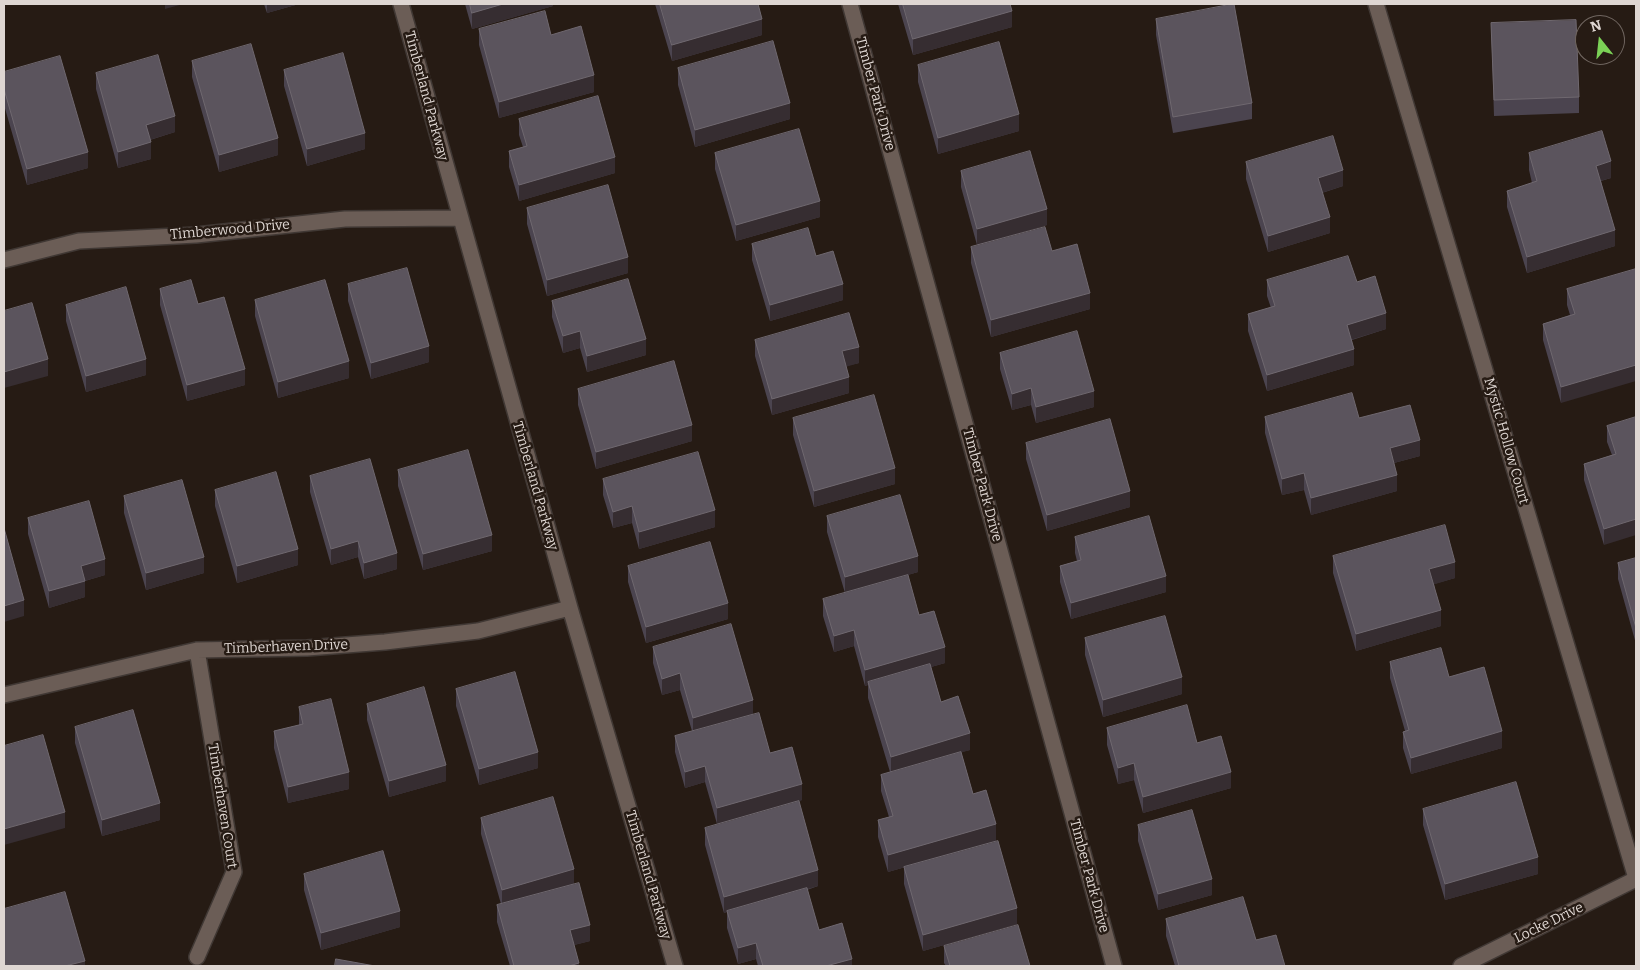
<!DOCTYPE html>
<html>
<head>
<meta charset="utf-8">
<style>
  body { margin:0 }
  #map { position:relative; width:1640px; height:970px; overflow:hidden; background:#261b14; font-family:Bitter,serif }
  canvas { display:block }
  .frame { position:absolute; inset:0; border:5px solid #ded6d2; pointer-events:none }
  .north { position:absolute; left:1575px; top:15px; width:50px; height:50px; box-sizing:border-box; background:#261b14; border:1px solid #706660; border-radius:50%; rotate:344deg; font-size:14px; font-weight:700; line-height:20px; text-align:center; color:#ded6d2 }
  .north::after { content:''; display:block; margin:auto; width:18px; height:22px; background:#7bd156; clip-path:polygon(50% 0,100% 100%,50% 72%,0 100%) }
</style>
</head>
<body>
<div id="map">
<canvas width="1640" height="970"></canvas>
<div class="frame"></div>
<div class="north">N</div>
</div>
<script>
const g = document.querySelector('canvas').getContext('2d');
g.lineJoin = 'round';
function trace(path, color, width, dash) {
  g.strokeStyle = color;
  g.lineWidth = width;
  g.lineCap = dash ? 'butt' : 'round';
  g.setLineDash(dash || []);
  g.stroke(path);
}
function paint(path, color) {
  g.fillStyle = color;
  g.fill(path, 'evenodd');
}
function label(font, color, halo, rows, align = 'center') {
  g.font = font + ' Bitter,serif';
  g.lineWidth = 5;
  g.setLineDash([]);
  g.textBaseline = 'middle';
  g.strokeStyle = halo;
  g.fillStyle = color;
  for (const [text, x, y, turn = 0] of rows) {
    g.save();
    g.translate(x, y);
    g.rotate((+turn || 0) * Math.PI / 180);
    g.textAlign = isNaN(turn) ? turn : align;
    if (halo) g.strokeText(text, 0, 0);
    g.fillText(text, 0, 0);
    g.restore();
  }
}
const minor = new Path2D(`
  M401 4 570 608 675 966
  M850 4 1114 966
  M1376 4 1636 878
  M4 260 79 241 196 235 345 219 459 218
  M4 695 197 650 307 648 385 642 478 631 570 608
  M197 957 234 872 197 650
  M1461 966 1636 879`);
trace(minor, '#403834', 18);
trace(minor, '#6b5d56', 15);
paint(new Path2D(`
  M264 4H299L267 13Z
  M465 4H553V6L472 29Z
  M655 4H758L762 35 672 61Z
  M898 4H1010L1012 27 913 55Z
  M1156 19 1252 103V119L1173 133 1156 35Z
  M1491 23 1579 97V113L1494 116Z
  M479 29 551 35 594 92 499 118 479 45Z
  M192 61 278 155 219 172 192 77Z
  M918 65 1019 131 938 154 918 82Z
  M678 68 790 119 695 147 678 85Z
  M284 70 365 149 307 166 284 86Z
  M4 72 88 168 27 185 4 105Z
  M96 73 175 132 150 140 151 159 118 168 96 89Z
  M519 119 615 173 519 201 509 167V151L523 147 519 135Z
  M715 153 820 217 736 241 715 169Z
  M1529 153 1611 178 1601 181 1615 246 1527 273 1507 207V191L1532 183 1529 170Z
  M1246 162 1343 186 1322 193 1330 233 1268 252 1246 179Z
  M961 171 1047 225 977 245 961 187Z
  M527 208 628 273 547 296 527 224Z
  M752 244 816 256 843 300 770 321 752 260Z
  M971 247 1052 251 1090 309 991 337 971 263Z
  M1636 269 1561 403 1543 340V324L1570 315 1567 305V289Z
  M1267 280 1357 282 1386 329 1352 340 1354 365 1267 391 1248 331V314L1271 308 1267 296Z
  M348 284 429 362 371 379 348 301Z
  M160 289 198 304 245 385 187 401 160 305Z
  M255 300 349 378 278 398 255 316Z
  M552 301 646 355 587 372 580 348 563 353 552 317Z
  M66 305 146 375 86 392 66 321Z
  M755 340 859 363 846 366 849 393 772 415 755 356Z
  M1000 353 1094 407 1036 423 1031 405 1012 410 1000 369Z
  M578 389 692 441 596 469 578 405Z
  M1265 417 1359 418 1420 456 1394 463 1397 491 1311 515 1304 490 1282 495 1265 433Z
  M1636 417 1604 545 1584 480V464L1612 455 1607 442V426Z
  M793 418 895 484 814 507 793 435Z
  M1026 443 1130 507 1047 531 1026 459Z
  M398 470 492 551 423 570 398 486Z
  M310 476 397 569 364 579 358 557 331 565 310 492Z
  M603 479 715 527 639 549 632 523 613 528 603 495Z
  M215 490 298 565 237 583 215 506Z
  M124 496 204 573 146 590 124 513Z
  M827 516 918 572 845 593 827 532Z
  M28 518 105 575 85 581V597L49 608 28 534Z
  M1075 537 1166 592 1071 619 1060 582V566L1077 561 1075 553Z
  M1333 556 1455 578 1434 584 1441 626 1356 651 1333 573Z
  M1636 558V644L1618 579V563Z
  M628 566 728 619 646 643 628 582Z
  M823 599 919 615 945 663 931 667 941 702 970 750 961 752 973 794 996 841 888 872 878 837V820L889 817 881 791V775L890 772 868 698V685L865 686 854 646 834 652 823 616Z
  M1085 638 1182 694 1103 717 1085 655Z
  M653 647 753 714 770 753 802 800 717 824 705 782 685 788 675 752V736L692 731 680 690 662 695 653 663Z
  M1390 662 1449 677 1502 748 1411 774 1403 748V732L1405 731 1390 678Z
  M456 689 538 768 479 785 456 706Z
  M367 704 446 781 389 797 367 720Z
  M299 707 349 789 288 803 274 748V731L299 725Z
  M75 727 160 820 102 836 75 743Z
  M1107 728 1197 743 1231 788 1143 813 1134 780 1118 784 1107 745Z
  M1423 809 1538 874 1445 900 1423 825Z
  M481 818 574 884 590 941 574 945 579 966H510L497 922V905L501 904 481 834Z
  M1138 825 1212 895 1158 910 1138 841Z
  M705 828 818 886 807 890 819 930 852 966H758L756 959 738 964 727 928V912L724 913 705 845Z
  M904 867 1017 924 923 951 904 884Z
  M304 874 400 927 321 950 304 890Z
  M1166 919 1256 940 1285 966H1175L1166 936Z
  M944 946 1030 966H946L944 963Z`), '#4b444f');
paint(new Path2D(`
  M165 4H183L165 9Z
  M267 4H299L267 13Z
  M503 4H553V6L472 29V13Z
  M1012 11V27L913 55V39Z
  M762 19V35L672 61V45Z
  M594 75V92L499 118V102Z
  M790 103V119L695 147V130Z
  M1019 114V131L938 154V138Z
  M175 116V132L146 141V125Z
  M365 133V149L307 166V149Z
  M278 138V155L219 172V155Z
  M151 142V159L118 168V152Z
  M88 152V168L27 185V169Z
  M615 157V173L519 201V185Z
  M1611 161V178L1596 182V166Z
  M1343 170V186L1318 194V178Z
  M4 174H5V190L4 191Z
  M820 201V217L736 241V225Z
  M1047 209V225L977 245V229Z
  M1330 217V233L1268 252V236Z
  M1615 230V246L1527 273V257Z
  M628 257V273L547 296V280Z
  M843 284V300L770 321V305Z
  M1090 293V309L991 337V320Z
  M1386 313V329L1347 341V325Z
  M580 331V348L563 353V336Z
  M646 339V355L587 372V356Z
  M429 346V362L371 379V363Z
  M859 347V363L842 368V351Z
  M1354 349V365L1267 391V375Z
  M48 359V376L4 388V372Z
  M146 359V375L86 392V376Z
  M349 361V378L278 398V382Z
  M1636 365V381L1561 403V387Z
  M245 369V385L187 401V385Z
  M849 377V393L772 415V399Z
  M1031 388V405L1012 410V394Z
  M1094 391V407L1036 423V407Z
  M692 425V441L596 469V452Z
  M1420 440V456L1390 464V448Z
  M895 468V484L814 507V491Z
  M1304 473V490L1282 495V479Z
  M1397 475V491L1311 515V498Z
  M1130 491V507L1047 531V515Z
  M632 506V523L613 528V512Z
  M715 510V527L639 549V532Z
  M1636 519V535L1604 545V529Z
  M492 535V551L423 570V554Z
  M358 541V557L331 565V549Z
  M298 549V565L237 583V566Z
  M397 553V569L364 579V563Z
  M918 556V572L845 593V577Z
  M204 557V573L146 590V573Z
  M105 559V575L81 582V566Z
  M1455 562V578L1429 586V569Z
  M1166 576V592L1071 619V603Z
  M85 581V597L49 608V591Z
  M24 600V616L4 622V606Z
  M728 603V619L646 643V627Z
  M1441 610V626L1356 651V634Z
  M854 630V646L834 652V636Z
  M945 647V663L869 685 868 682V685L865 686V670Z
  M680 673V690L662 695V679Z
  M1182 677V694L1103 717V700Z
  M753 700V717L693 734V718Z
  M1502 731V748L1411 774V758Z
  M970 733V750L891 773V757Z
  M538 752V768L479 785V769Z
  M1134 763V780L1118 784V768Z
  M446 765V781L389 797V781Z
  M705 766V782L685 788V772Z
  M349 772V789L288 803V787Z
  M1231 772V788L1143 813V797Z
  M802 784V800L717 824V808Z
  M160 803V820L102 836V820Z
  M65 812V828L4 845V829Z
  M996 824V841L888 872V855Z
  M1538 857V874L1445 900V884Z
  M574 869V885L502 906V890Z
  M818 870V886L724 913V897Z
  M1212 879V895L1158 910V894Z
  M1017 908V924L923 951V935Z
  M400 911V927L321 950V933Z
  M590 925V941L570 946V930Z
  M756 943V959L738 964V948Z
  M852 959V966H826Z
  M85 961V966H65Z
  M579 963V966H569Z`), '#362d31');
const building = new Path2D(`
  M470 4H503L472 13Z
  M660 4H758L762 19 672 45Z
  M903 4H1010L1012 11 913 39Z
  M1234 4 1252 103 1173 117 1156 19Z
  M545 11 551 35 581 26 594 75 499 102 479 29Z
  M1576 20 1579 97 1494 100 1491 23Z
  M773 41 790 103 695 130 678 68Z
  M999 42 1019 114 938 138 918 65Z
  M251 44 278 138 219 155 192 61Z
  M343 53 365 133 307 149 284 70Z
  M158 55 175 116 146 125 151 142 118 152 96 73Z
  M60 56 88 152 27 169 4 89V72Z
  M598 96 615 157 519 185 509 151 527 146 519 119Z
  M799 129 820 201 736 225 715 153Z
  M1602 131 1611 161 1596 166 1615 230 1527 257 1507 191 1537 181 1529 153Z
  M1333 136 1343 170 1318 178 1330 217 1268 236 1246 162Z
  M1030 151 1047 209 977 229 961 171Z
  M608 185 628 257 547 280 527 208Z
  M1045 227 1052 251 1077 244 1090 293 991 320 971 247Z
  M808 228 816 256 833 251 843 284 770 305 752 244Z
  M1348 256 1357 282 1375 276 1386 313 1347 325 1354 349 1267 375 1248 314 1275 306 1267 280Z
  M407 268 429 346 371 363 348 284Z
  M1636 269V365L1561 387 1543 324 1575 314 1567 289Z
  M628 279 646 339 587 356 580 331 563 336 552 301Z
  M191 280 198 304 224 297 245 369 187 385 160 289Z
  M325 280 349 361 278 382 255 300Z
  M126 287 146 359 86 376 66 305Z
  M32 303 48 359 4 372V311Z
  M849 313 859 347 842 351 849 377 772 399 755 340Z
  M1077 331 1094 391 1036 407 1031 388 1012 394 1000 353Z
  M674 361 692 425 596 452 578 389Z
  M1352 393 1359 418 1410 405 1420 440 1390 448 1397 475 1311 498 1304 473 1282 479 1265 417Z
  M874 395 895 468 814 491 793 418Z
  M1636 417V519L1604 529 1584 464 1616 454 1607 426Z
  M1110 419 1130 491 1047 515 1026 443Z
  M468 450 492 535 423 554 398 470Z
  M698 452 715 510 639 532 632 506 613 512 603 479Z
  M370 459 397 553 364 563 358 541 331 549 310 476Z
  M276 472 298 549 237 566 215 490Z
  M182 480 204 557 146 573 124 496Z
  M900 495 918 556 845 577 827 516Z
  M89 501 105 559 81 566 85 581 49 591 28 518Z
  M1149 516 1166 576 1071 603 1060 566 1081 560 1075 537Z
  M1445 525 1455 562 1429 569 1441 610 1356 634 1333 556Z
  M4 528 24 600 4 606Z
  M710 542 728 603 646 627 628 566Z
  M1636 558V628L1618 563Z
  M908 575 919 615 934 611 945 647 865 670 854 630 834 636 823 599Z
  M1165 616 1182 677 1103 700 1085 638Z
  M731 624 753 700 693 718 680 673 662 679 653 647Z
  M1441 648 1449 677 1484 667 1502 731 1411 758 1403 732 1409 730 1390 662Z
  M930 664 941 702 958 696 970 733 891 757 868 682Z
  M515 672 538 752 479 769 456 689Z
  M424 687 446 765 389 781 367 704Z
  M331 699 349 772 288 787 274 731 303 724 299 707Z
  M1187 705 1197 743 1221 736 1231 772 1143 797 1134 763 1118 768 1107 728Z
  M133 710 160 803 102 820 75 727Z
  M759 713 770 753 792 747 802 784 717 808 705 766 685 772 675 736Z
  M43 735 65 812 4 829V746Z
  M961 752 973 794 986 790 996 824 888 855 878 820 893 816 881 775Z
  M1516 782 1538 857 1445 884 1423 809Z
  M553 797 574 869 502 890 481 818Z
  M799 801 818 870 724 897 705 828Z
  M1192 810 1212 879 1158 894 1138 825Z
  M998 841 1017 908 923 935 904 867Z
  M383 851 400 911 321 933 304 874Z
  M579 883 590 925 570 930 579 963 569 966H514L497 905Z
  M807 888 819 930 842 923 852 959 826 966H763L756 943 738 948 727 911Z
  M65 892 85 961 65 966H4V909Z
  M1243 897 1256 940 1276 935 1285 966H1179L1166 919Z
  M1018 925 1030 966H950L944 946Z
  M336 959 375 966H335Z`);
paint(building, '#5b545d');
trace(building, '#6f686f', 1);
label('14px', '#ded6d2', '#261b14', [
  ["Timber Park Drive",875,94,75],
  ["Timberland Parkway",426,96,75],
  ["Timberwood Drive",230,230,-5],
  ["Mystic Hollow Court",1506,441,74],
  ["Timber Park Drive",982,485,75],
  ["Timberland Parkway",535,486,74],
  ["Timberhaven Drive",286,647,-2],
  ["Timberhaven Court",222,806,81],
  ["Timberland Parkway",648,875,74],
  ["Timber Park Drive",1089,876,75],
  ["Locke Drive",1549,923,-26]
]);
</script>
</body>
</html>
